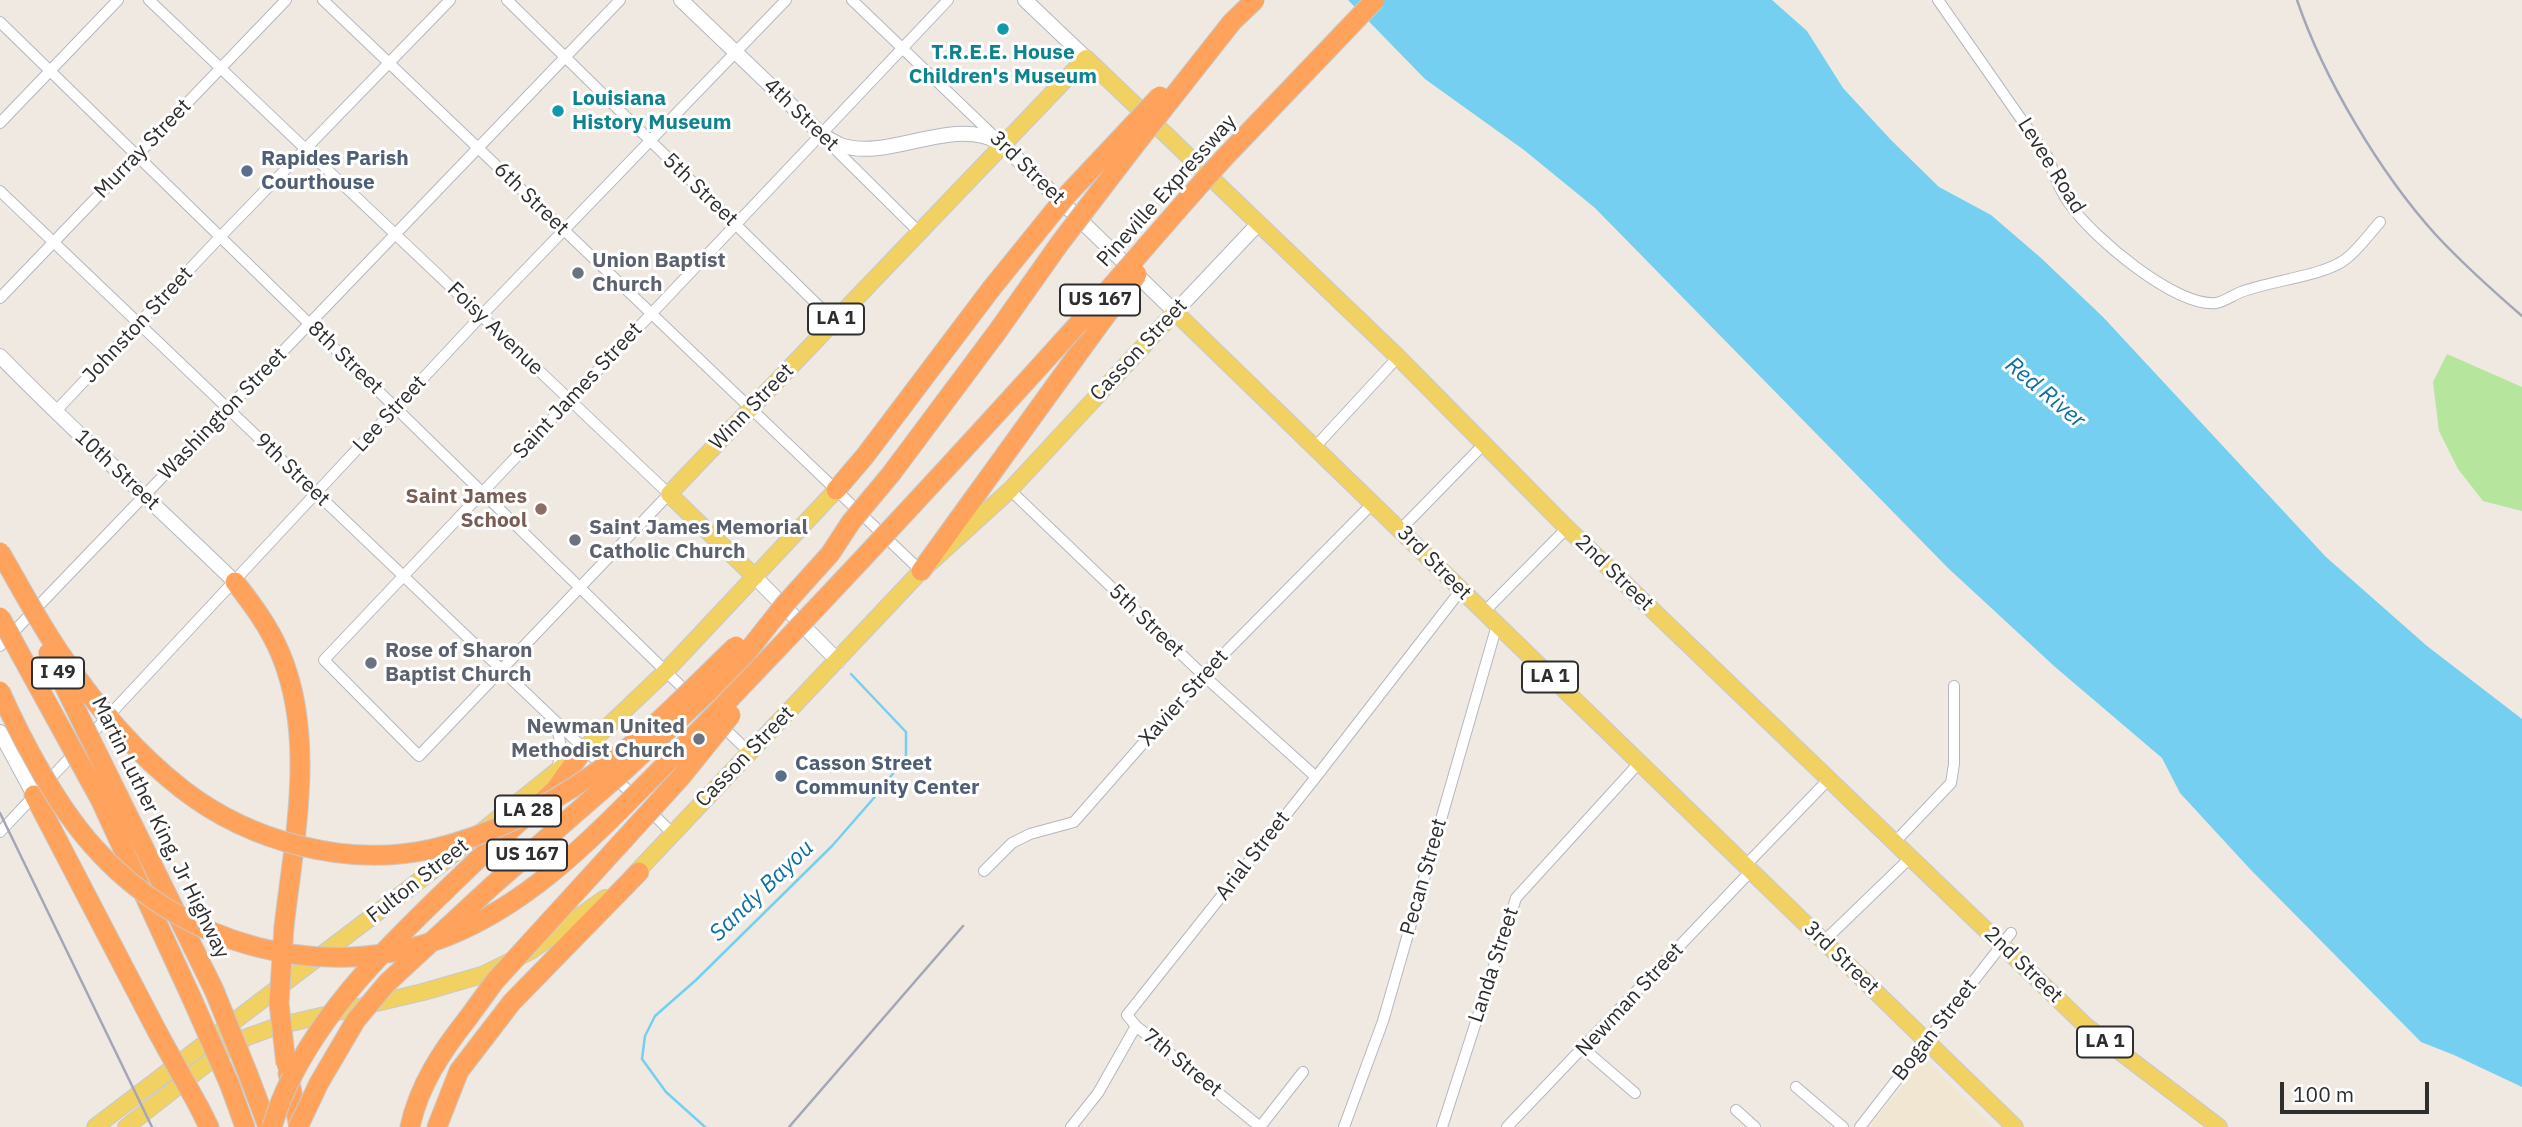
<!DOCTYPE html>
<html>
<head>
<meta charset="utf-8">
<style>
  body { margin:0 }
  #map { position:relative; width:2522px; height:1127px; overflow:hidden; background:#efe9e1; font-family:"IBM Plex Sans",sans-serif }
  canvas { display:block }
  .scale { position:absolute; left:2280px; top:1082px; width:149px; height:32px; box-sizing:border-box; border:4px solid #2e2e2e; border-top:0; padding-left:9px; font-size:21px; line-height:24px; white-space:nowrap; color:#2e2e2e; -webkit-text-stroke:5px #fff; paint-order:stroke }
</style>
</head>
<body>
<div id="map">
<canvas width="2522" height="1127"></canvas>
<div class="scale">100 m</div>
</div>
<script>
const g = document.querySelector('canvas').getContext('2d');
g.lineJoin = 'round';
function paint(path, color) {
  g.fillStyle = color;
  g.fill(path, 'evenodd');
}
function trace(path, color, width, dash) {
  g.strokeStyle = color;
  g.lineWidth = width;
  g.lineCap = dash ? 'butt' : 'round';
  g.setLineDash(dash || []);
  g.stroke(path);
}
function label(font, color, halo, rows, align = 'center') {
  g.font = font + ' "IBM Plex Sans",sans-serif';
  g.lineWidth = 6;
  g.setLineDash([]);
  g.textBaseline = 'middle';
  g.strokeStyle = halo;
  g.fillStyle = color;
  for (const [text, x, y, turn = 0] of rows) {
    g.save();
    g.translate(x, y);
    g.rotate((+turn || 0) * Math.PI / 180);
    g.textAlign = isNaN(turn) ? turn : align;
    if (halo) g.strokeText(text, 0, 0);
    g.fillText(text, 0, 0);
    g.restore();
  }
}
paint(new Path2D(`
  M1925 1059 1993 1127H1869Z`), '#f0e6d1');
paint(new Path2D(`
  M2447 354 2522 387V511L2483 501 2458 469 2439 431 2433 382Z`), '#b6e59e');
paint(new Path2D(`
  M1348 0H1772L1807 31 1843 88 1891 140 1939 187 1991 215 2041 258 2103 317 2326 557 2427 646 2522 719V1087L2454 1055 2421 1042 2250 869 2180 793 2162 758 2054 666 1948 568 1595 208 1524 150 1425 79Z`), '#75cff0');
trace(new Path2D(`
  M705 1127 666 1092 642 1059 645 1036 655 1016 696 980 832 846 880 791 906 756V732L851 674`), '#75cff0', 2.5);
const minor = new Path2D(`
  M149 0C322 165 496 330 669 494L419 756 324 660C532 440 740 220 948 0
  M323 0 921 571
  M507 0 834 321
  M852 0 997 139
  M1938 0 2049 159C2054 174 2059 189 2069 203 2091 236 2175 307 2216 303 2224 302 2233 295 2241 292 2269 281 2321 276 2343 261 2357 252 2369 234 2380 222
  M0 22 689 694
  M0 123 118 0
  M830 144 919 232
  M0 191 636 798
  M0 298 286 0
  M55 412 220 237 450 0
  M1315 447 1398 357
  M1010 490 1203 675 1316 777
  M1401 529 1484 444
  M1484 612 1567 528
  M0 646 620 0
  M555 723C561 740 563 753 556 770
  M719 723 749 752
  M88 738 481 316 786 0
  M648 809 672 833
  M0 832 77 750
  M1894 843 1951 783 1954 764V686
  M1744 867 1828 780
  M984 871 1012 843 1030 834 1074 822 1203 675 1373 503
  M1824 941 1910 858
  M1136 1026 1260 1127
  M1584 1049 1635 1093
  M1796 1087 1843 1127
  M1736 1110 1755 1127
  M1071 1127 1098 1093 1136 1026 1127 1015 1316 777 1461 590
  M1260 1127 1303 1072
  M1344 1127 1383 1021 1497 625
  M1442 1127 1516 898 1639 763
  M1507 1127 1750 872
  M1860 1127 2011 933`);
const secondary = new Path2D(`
  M681 0 821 134C827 138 834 142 840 145 884 160 937 125 983 136 990 137 996 142 1003 145L1175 312 1258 224
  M1025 0 1086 58
  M0 356C76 434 157 506 235 582
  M755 577 838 661
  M0 732 34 795`);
const primary = new Path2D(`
  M755 577 669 494 1086 58 1398 357 1567 528 2086 1026 2219 1127
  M631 878 921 571 1010 490 1175 312C1456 583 1734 856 2015 1127
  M95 1127 445 861 584 749 666 671 836 490
  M126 1127 218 1055 247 1037 278 1026 423 992 482 975 531 951 605 898`);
const motorway = new Path2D(`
  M836 490 865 456 991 289
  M921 571 1096 329
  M235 582C253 605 270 628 281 655 316 740 294 839 284 927
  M117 793 214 990
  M34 795 158 1033
  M101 801 193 1001
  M476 861 555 790 584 749
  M288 1073 299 1127
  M248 1074 268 1127
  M229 1083 245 1127
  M199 1107 209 1127
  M410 1127C419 1085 442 1051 468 1018
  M437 1127 459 1071 512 1002 639 872`);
trace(minor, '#b4b7c1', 12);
trace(secondary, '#b4b7c1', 16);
trace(primary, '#c9c9c9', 18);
trace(motorway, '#c9c9c9', 21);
trace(minor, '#fff', 10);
trace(secondary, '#fff', 14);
trace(primary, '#f2d163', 16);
trace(motorway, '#ffa35c', 19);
trace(new Path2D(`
  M2297 0C2324 79 2380 173 2436 235 2463 264 2492 290 2522 316
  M0 813 152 1127
  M789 1127 963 926`), '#a3a6b8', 2.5);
const motorwayBridge = new Path2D(`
  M991 289 1067 195 1160 96
  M1096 329 1137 274
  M0 552C20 586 39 623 62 656 95 705 136 753 182 789 250 842 347 868 432 849 489 836 547 806 595 773 646 738 691 689 736 646
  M0 617 101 801
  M48 653 117 793
  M0 691C22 741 57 806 93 846 180 945 323 986 448 936 522 906 581 850 636 794 672 758 708 722 743 685 857 566 969 445 1079 323 1128 268 1175 212 1224 158 1274 105 1325 53 1375 0
  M284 927 279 1003 286 1064
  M214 990 248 1074
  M193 1001 229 1083
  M468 1018 495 981 681 777 731 715
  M158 1033 199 1107
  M272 1127C276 1114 281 1099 287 1087 329 997 406 929 476 861
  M298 1127 319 1083 356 1020 387 983 493 885 625 770 708 692 747 652 785 604 830 554 851 522 891 474 997 332 1060 243 1135 145 1232 22 1255 0`);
trace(motorwayBridge, '#c9c9c9', 21, []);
trace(motorwayBridge, '#ffa35c', 19);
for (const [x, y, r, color] of [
  [1003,29,7,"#0f9aa8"],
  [558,111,7,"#0f9aa8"],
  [247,171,7,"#5c6f8a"],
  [578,273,7,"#6b7280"],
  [541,509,7,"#8d6e63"],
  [575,540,7,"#6b7280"],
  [371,663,7,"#6b7280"],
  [699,739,7,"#6b7280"],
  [781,776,7,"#5c6f8a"]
]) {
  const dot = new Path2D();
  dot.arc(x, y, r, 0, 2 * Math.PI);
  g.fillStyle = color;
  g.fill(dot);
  trace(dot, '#fff', 2.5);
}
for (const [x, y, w] of [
  [1100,300,80],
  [836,319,56],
  [58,673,52],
  [1550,677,56],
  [528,811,66],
  [527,855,80],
  [2105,1042,56]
]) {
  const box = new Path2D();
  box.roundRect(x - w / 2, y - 15.5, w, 31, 5);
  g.fillStyle = '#fff';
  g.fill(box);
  trace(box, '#2e2e2e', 2);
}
label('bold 19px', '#2e2e2e', null, [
  ["US 167",1100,300],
  ["LA 1",836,319],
  ["I 49",58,673],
  ["LA 1",1550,677],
  ["LA 28",528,811],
  ["US 167",527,855],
  ["LA 1",2105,1042]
]);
label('bold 21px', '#0d838f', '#fff', [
  ["T.R.E.E. House",1003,53],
  ["Children's Museum",1003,77],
  ["Louisiana",572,99,"left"],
  ["History Museum",572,123,"left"]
]);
label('21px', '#2e2e2e', '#fff', [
  ["4th Street",801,115,44],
  ["Murray Street",143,149,-46],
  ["Levee Road",2051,166,58],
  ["3rd Street",1027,168,44],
  ["5th Street",700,190,44],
  ["Pineville Expressway",1167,191,-48],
  ["6th Street",531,199,44],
  ["Johnston Street",138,325,-47],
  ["Foisy Avenue",495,329,44],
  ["Casson Street",1139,350,-47],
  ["8th Street",345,358,44],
  ["Saint James Street",578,391,-47],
  ["Winn Street",752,407,-46],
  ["Washington Street",223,414,-46],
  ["Lee Street",390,414,-47],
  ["10th Street",117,470,43],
  ["9th Street",292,470,44],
  ["3rd Street",1434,563,45],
  ["2nd Street",1614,573,44],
  ["5th Street",1146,621,44],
  ["Xavier Street",1184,698,-48],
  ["Casson Street",745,757,-46],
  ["Martin Luther King, Jr Highway",160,828,64],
  ["Arial Street",1253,856,-52],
  ["Pecan Street",1424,877,-74],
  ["Fulton Street",418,881,-38],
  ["3rd Street",1841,958,44],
  ["Landa Street",1494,965,-72],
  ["2nd Street",2023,965,44],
  ["Newman Street",1630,1000,-47],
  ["Bogan Street",1935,1030,-52],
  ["7th Street",1182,1063,39]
]);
label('bold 21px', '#4e5e75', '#fff', [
  ["Rapides Parish",261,159],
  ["Courthouse",261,183],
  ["Casson Street",795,764],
  ["Community Center",795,788]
], 'left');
label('bold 21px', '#5b616d', '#fff', [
  ["Union Baptist",592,261],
  ["Church",592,285],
  ["Saint James Memorial",589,528],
  ["Catholic Church",589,552],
  ["Rose of Sharon",385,651],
  ["Baptist Church",385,675],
  ["Newman United",685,727,"right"],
  ["Methodist Church",685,751,"right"]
], 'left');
label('bold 21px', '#785e54', '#fff', [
  ["Saint James",527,497],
  ["School",527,521]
], 'right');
label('italic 23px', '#0d6fa3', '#fff', [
  ["Red River",2045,393,40],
  ["Sandy Bayou",762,891,-44]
]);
</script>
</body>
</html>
